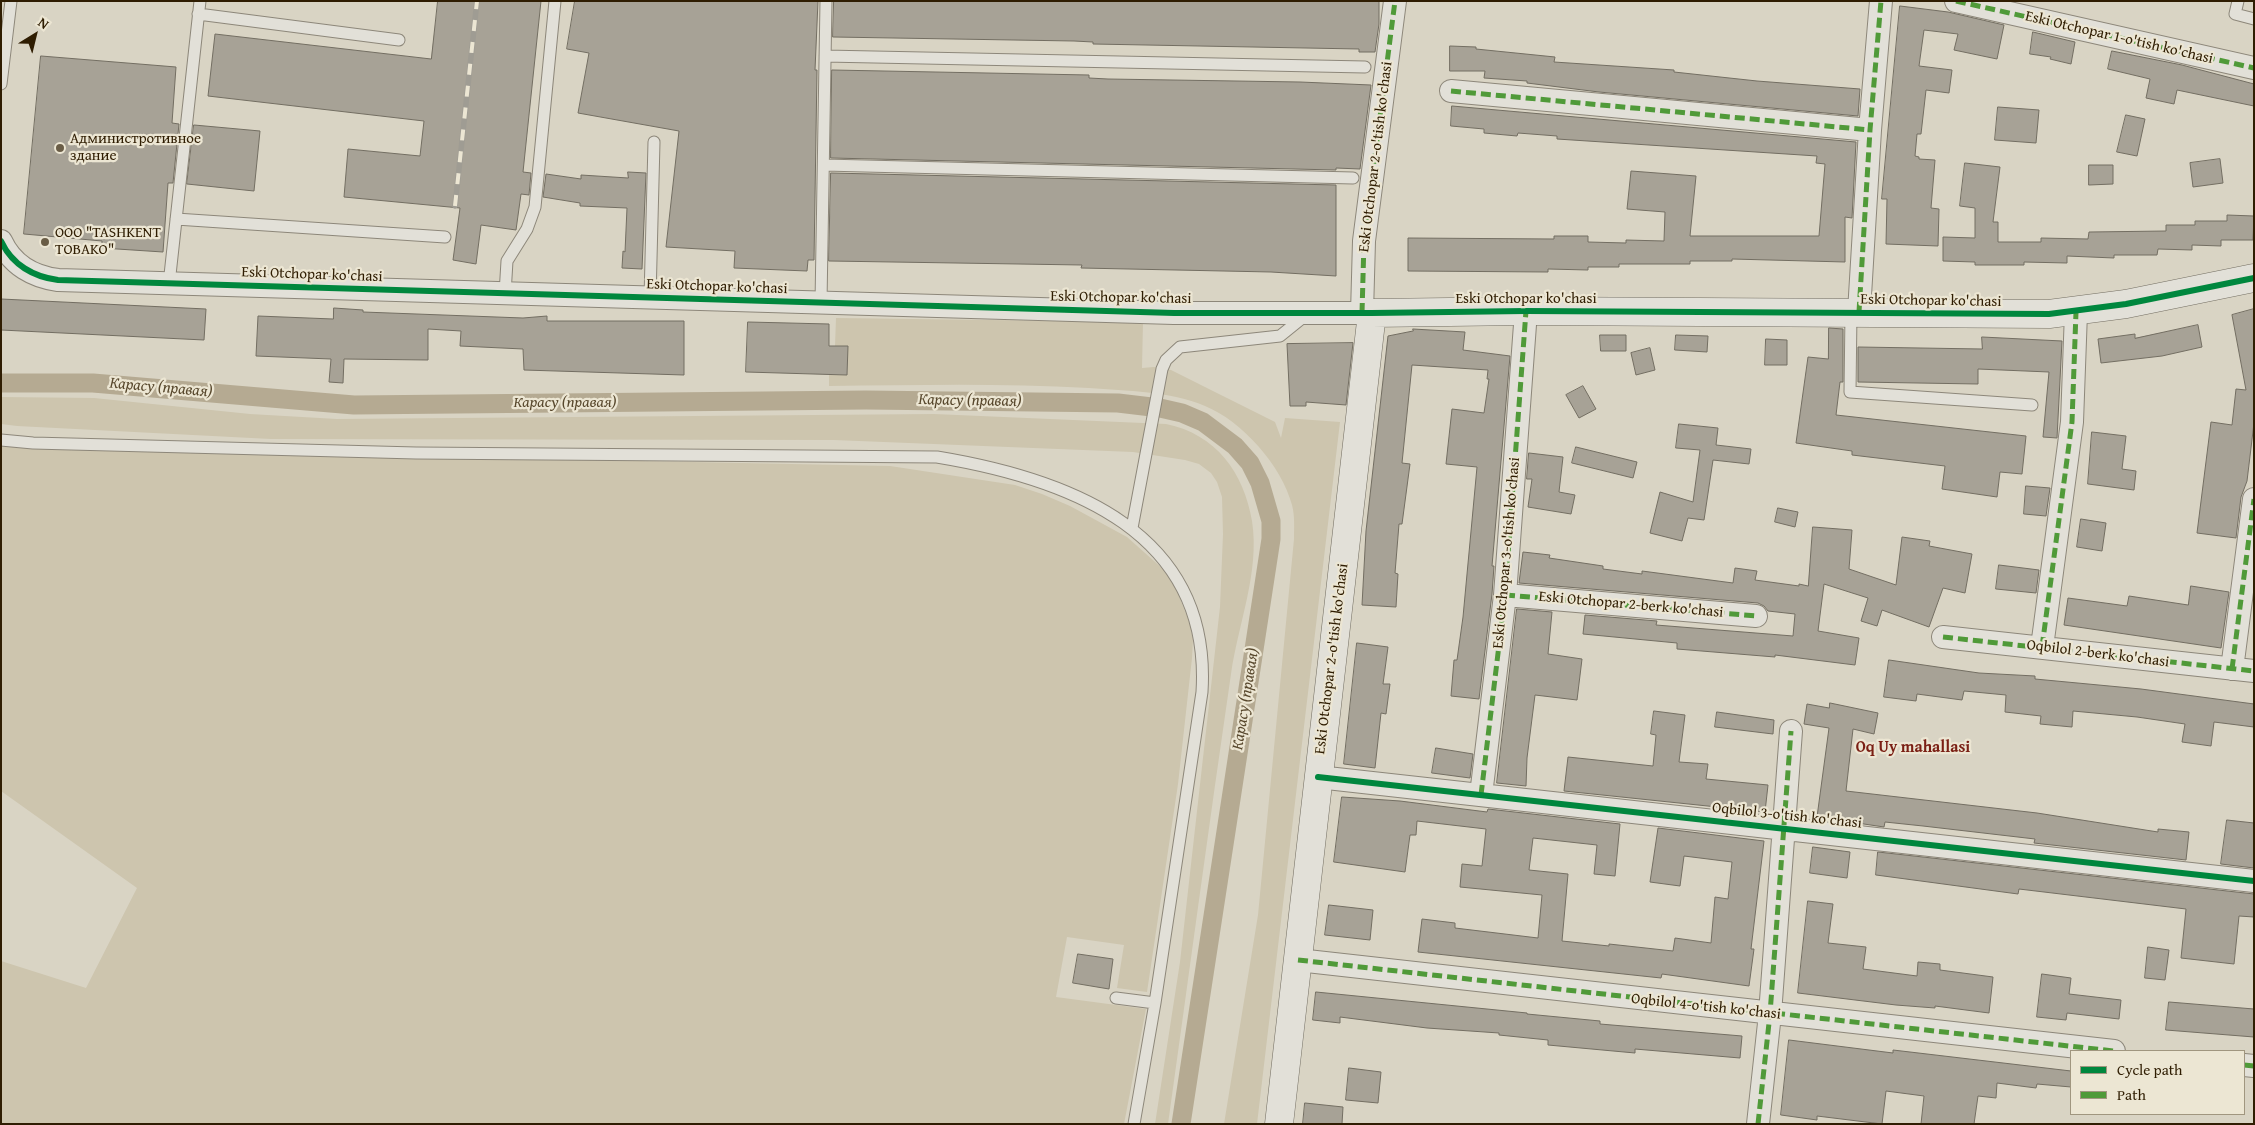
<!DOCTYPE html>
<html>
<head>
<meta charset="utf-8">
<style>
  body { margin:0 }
  #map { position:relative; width:2255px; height:1125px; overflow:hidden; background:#d9d4c4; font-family:"Gentium Book Plus",serif }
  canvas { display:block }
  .frame { position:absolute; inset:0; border:2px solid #2f1d02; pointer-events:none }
  .legend { position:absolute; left:2070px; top:1050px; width:175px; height:65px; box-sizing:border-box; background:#ece6d3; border:1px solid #a0967f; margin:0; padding:6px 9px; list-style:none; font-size:15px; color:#2f1d02 }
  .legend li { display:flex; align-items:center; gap:10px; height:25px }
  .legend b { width:25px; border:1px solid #a0967f }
  .north { position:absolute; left:10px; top:10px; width:50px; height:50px; -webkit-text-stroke:4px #ece6d3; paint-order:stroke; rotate:36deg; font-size:14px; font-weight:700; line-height:20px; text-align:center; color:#2f1d02 }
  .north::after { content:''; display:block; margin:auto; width:18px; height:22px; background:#2f1d02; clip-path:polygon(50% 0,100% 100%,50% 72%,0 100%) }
</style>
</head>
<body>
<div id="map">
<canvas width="2255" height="1125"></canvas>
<div class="frame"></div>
<ul class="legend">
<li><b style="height:6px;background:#00873e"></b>Cycle path</li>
<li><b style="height:6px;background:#509a39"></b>Path</li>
</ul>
<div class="north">N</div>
</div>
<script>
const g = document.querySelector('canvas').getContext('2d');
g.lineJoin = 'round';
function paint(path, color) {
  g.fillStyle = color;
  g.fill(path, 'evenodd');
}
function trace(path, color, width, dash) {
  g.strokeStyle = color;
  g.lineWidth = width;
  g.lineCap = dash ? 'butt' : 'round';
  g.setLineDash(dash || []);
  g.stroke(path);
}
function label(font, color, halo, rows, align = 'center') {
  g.font = font + ' "Gentium Book Plus",serif';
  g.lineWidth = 4.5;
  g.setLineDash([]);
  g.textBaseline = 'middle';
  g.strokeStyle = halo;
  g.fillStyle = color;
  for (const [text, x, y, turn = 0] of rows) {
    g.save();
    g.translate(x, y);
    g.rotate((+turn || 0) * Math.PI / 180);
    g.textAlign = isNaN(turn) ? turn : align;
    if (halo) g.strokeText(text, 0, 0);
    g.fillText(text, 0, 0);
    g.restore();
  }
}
paint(new Path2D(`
  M836 318 1143 322 1142 368 1154 367 1171 370 1275 422 1281 438 1285 418 1340 422 1257 1124H1224L1258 915 1294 539C1294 528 1295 516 1292 505 1282 466 1242 421 1205 406 1170 391 1127 391 1089 388 1002 383 916 385 829 386V374L847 375 848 347 835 346Z
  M1 397 94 398 250 414 337 419 934 414 1166 424C1216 434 1244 473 1252 521 1260 572 1238 624 1231 674 1209 824 1189 974 1168 1124H1155L1180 962 1220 607 1223 534 1222 497 1217 482 1211 473 1199 464 1185 460 1133 452 834 440 271 439 17 426 1 424Z
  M1 446 49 449 890 466 1015 485 1042 494 1070 506 1127 537 1163 569 1176 588 1190 624 1193 640 1192 658 1178 784 1147 992 1117 988 1124 945 1067 937 1056 997 1146 1009 1124 1124H1V961L86 988 137 888 1 791Z`), '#cdc5ae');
trace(new Path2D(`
  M1 383H93L354 405 866 400 1118 403 1160 408 1182 413 1203 422 1235 446 1250 463 1260 483 1271 521V539L1181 1124`), '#b5aa92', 19);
const building = new Path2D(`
  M438 1H541L523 172 531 173 529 195 521 194 516 230 481 225 476 264 453 260 460 208 344 197 348 149 420 156 424 121 208 96 215 34 431 59Z
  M575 1H818L815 70H817L814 260H808L807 271 734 268 735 251 666 247 679 131 578 113 589 53 567 49Z
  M834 1H1379V24L1375 52H1359V49L1093 44V42L1074 41 833 37Z
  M1900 6 1948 12 2004 25 1997 59 1954 50 1958 34 1924 30 1919 66 1952 70 1949 93 1926 90 1921 134H1917L1915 156 1919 157V159L1935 160 1931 208 1939 209 1938 246 1886 244 1887 199H1882Z
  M2033 32 2075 42 2071 64 2050 59 2051 57 2030 54Z
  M1450 46 1476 47V49L1555 57 1554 62 1674 70V72L1757 81 1860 89 1858 116 1599 92 1527 83V81L1484 78 1485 71H1450Z
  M2112 51 2182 65 2254 84V106L2177 90 2174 104 2146 98 2150 79 2108 69Z
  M41 56 176 67 172 123 179 124 173 183H168L163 252 102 248V241L24 234Z
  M832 70 1089 75V78L1108 79 1300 82 1371 85 1360 169 1336 168V170L831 158Z
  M1452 106 1856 142 1852 218 1845 217V262L1732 259V261H1690V264H1619V267H1588V270L1548 269V272L1408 271V238L1554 239V236H1588V242L1626 243V240L1664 241 1665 212 1627 209 1631 171 1696 176 1690 236H1819L1825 164 1816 163 1817 156 1557 139V136L1518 133 1517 136 1484 133V129L1451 126Z
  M1998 107 2039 110 2036 143 1995 140Z
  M2126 115 2145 119 2137 156 2117 152Z
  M194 125 260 131 254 191 187 184Z
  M2220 159 2223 183 2193 187 2190 163Z
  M1965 163 2000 167 1993 222H1998V242H2041V238L2088 239 2089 232 2166 231V225H2195V221H2227V215L2254 216 2253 240H2221V246L2192 245V250L2158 249 2157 255H2114V258L2067 256V263L2024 262V265H1975V262L1943 261V237L1975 238V208L1960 206Z
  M2089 165H2113V184L2089 185Z
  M628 172 646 173 642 269 622 268 623 251 625 252 627 208 580 206V203L543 197 546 174 581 179V175L628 178Z
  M831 173 1336 185V276L1271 272 1081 268 1082 265 829 261Z
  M1 299 206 309 204 340 1 330Z
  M334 308 363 310V312L523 318 547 316V321H684V375L524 370 523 349 460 346 461 331 428 329V360L344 359 343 383 329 382 331 359 256 356 258 316 333 319Z
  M2254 309V423L2247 481 2241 497 2236 538 2197 533 2211 422 2232 425 2236 389 2246 390 2232 315Z
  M748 322 829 324V346H848L847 375 746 372Z
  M2198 325 2202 347 2162 356 2101 363 2098 339 2135 334V338Z
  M1829 328 1843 329V382H1840L1836 415 2026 436 2022 474 2000 472 1997 497 1942 489 1945 466 1852 455V451L1796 443 1808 357 1828 359Z
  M1413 329 1465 332 1463 350 1510 356 1492 566H1494L1492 594 1479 699 1451 696 1454 660H1457L1463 617 1477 467 1446 464 1452 409 1484 413 1489 379H1487L1488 370 1412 365 1402 463 1410 464 1402 524H1399L1395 573 1398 574 1396 607 1362 605 1366 531 1388 336 1413 331Z
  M1600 335H1626V351H1601Z
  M1676 335 1708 336 1707 352 1675 350Z
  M1982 337 2062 341 2057 438 2043 437 2049 372 1978 369V384L1858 382V347L1982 349Z
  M1766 339 1787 340V365H1765Z
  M1353 343 1346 405 1306 402V406H1290L1287 344Z
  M1650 348 1655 370 1636 375 1631 353Z
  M1583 386 1596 409 1579 418 1566 395Z
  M1679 424 1718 428 1716 445 1751 449 1749 464 1713 460 1704 520 1688 518 1682 541 1650 533 1660 492 1693 502 1700 450 1676 448Z
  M2092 432 2126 436 2122 469 2136 471 2134 490 2088 484Z
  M1576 447 1637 462 1633 478 1572 463Z
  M1529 453 1563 457 1559 492 1575 495 1571 514 1528 507 1532 479H1527Z
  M2026 486 2050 488 2046 516 2024 514Z
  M1778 508 1798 512 1795 527 1775 522Z
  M2081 519 2106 523 2102 551 2077 547Z
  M1813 527 1852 530 1849 569 1896 585 1902 537 1930 541 1929 546 1972 554 1965 593 1943 588 1929 627 1882 610 1877 626 1861 621 1868 598 1824 584 1818 631 1859 638 1855 665 1775 655V657L1677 649V643L1583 634 1585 615 1657 621 1656 625 1793 636 1795 614 1768 611 1764 606 1758 603 1519 583 1523 552 1550 555 1549 558 1603 566V569L1642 574V571L1733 583 1735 568 1757 571 1755 580 1799 586V584L1808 586Z
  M1999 565 2039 570 2036 593 1996 589Z
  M2191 586 2229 592 2221 648 2064 625 2068 598 2127 606 2129 596 2188 605Z
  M1517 609 1552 612 1548 654 1582 659 1577 700 1535 695 1527 758 1526 786 1497 783Z
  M1357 643 1388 647 1383 684H1390L1386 714 1381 713 1375 768 1344 764Z
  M1889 660 1979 673 2035 676V679L2141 689 2254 704V727L2214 722 2211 746 2182 742 2185 724 2137 717 2073 711 2072 727 2040 724 2041 716 2005 712 2006 695 1964 691 1962 700 1917 694 1916 701 1884 697Z
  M1830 703 1878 713 1874 734 1853 729 1846 791 2037 813 2158 832V829L2189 832 2186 860 2034 843 2035 839 1923 826 1885 822 1884 827 1817 817 1829 728 1804 724 1807 704 1829 708Z
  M1654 711 1685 715 1679 762 1708 764 1706 779 1768 785 1765 812 1564 791 1568 757 1653 766 1656 735 1651 734Z
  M1717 712 1774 720 1773 734 1715 727Z
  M1436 748 1473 754 1470 778 1432 773Z
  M1342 797 1400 801 1487 812 1488 809 1620 824 1615 876 1594 874 1597 845 1533 838 1529 870 1568 874 1562 941 1609 946V944L1673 951 1675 938 1711 943 1715 897 1728 899 1732 862 1684 856 1680 886 1650 882 1658 828 1764 841 1751 949H1754L1749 986 1662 974 1661 978 1418 952 1422 919 1455 923V928L1538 938 1542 895 1460 887 1462 864 1482 866 1486 829 1417 821 1416 835H1410L1405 872 1334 862Z
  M2227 820 2254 823V868L2221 864Z
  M1813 847 1850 852 1847 878 1810 873Z
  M1878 852 2254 894V917L2239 916 2234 964 2181 958 2186 909 2019 889 2018 894 1876 875Z
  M1808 901 1833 904 1828 943 1866 947 1863 969 1917 976 1918 962 1940 964V970L1993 977 1989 1013 1935 1006V1008L1896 1005 1798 993Z
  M1329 905 1373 910 1370 940 1325 935Z
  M2148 947 2169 950 2165 980 2145 978Z
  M1078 954 1113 959 1109 989 1073 983Z
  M2042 974 2071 978 2069 994 2121 1000 2119 1019 2067 1013 2066 1020 2037 1017Z
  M1316 992 1527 1013V1014L1600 1021V1024L1742 1036 1740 1058 1635 1049V1053L1548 1045V1040L1499 1035V1033L1427 1028 1340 1017V1023L1313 1020Z
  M2169 1002 2254 1009V1037L2166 1030Z
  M1789 1040 1893 1053V1050L2071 1071V1087L2037 1084 2036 1088 1997 1083 1996 1098 1978 1096 1974 1124H1921L1924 1096 1886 1091 1882 1124 1817 1116V1120L1781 1115Z
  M1349 1068 1381 1072 1378 1103 1346 1100Z
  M1305 1103 1343 1107 1342 1124H1303Z`);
paint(building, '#a7a296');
trace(building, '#736e62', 1);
const lane = new Path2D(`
  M2238 1 2235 14 2254 19
  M198 14 399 40
  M825 56 1365 67
  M1 84 11 1
  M824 165 1353 178
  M176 219 445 237
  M169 284 200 1
  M505 294 507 261 527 229 535 207 555 1
  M650 298 654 142
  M821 303 826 1
  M1851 313 1850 392 2032 405
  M1 440 33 443 416 453 937 457C1070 479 1212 532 1202 692L1155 1003 1134 1124
  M1132 528 1162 369 1166 360 1180 347 1280 336 1306 315
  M1116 998 1155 1003`);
const street = new Path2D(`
  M1956 1 2254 68
  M1451 91 1870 130
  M1 241C12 265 34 277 58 280L1174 313H1372
  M1859 312 1870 130 1881 1
  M1362 313 1364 241 1395 1
  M1505 595 1756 616
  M1943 637 2254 671
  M2042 647 2072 422 2076 312
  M2232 669 2254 499
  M1318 777 2254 881
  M1481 795 1505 595 1526 311
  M1298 960 2114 1051
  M2244 1065 2254 1066
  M1758 1124 1770 1014 1791 731`);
const secondary = new Path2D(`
  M1279 1124 1372 313 1526 311 2049 314 2126 304 2254 278`);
trace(lane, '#8d877a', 13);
trace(street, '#8d877a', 24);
trace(secondary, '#736e62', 29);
trace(lane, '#e2e0d8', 11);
trace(street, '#e2e0d8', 22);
trace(secondary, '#e2e0d8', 28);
const rail = new Path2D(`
  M455 206 477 1`);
trace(rail, '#9f9c93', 5.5);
trace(rail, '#ece6d3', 4, [11]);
trace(new Path2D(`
  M1956 1 2254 68
  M1451 91 1870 130
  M1859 312 1870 130 1881 1
  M1362 313 1364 241 1395 1
  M1505 595 1756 616
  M1943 637 2254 671
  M2042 647 2072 422 2076 312
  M2232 669 2254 499
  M1481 795 1505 595 1526 311
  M1298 960 2114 1051
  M2244 1065 2254 1066
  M1758 1124 1770 1014 1791 731`), '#509a39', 5, [10, 5]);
trace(new Path2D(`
  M1 241C12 265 34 277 58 280L1174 313H1372L1526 311 2049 314 2126 304 2254 278
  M1318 777 2254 881`), '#00873e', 6);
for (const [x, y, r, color] of [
  [60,148,5,"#6a5d46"],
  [45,242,5,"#6a5d46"]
]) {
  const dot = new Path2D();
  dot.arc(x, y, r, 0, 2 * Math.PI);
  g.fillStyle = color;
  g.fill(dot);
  trace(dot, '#ece6d3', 2);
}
label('15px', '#2f1d02', '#ece6d3', [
  ["Eski Otchopar 1-o'tish ko'chasi",2119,38,13],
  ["Eski Otchopar 2-o'tish ko'chasi",1376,157,-83],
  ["Eski Otchopar ko'chasi",312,275,2],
  ["Eski Otchopar ko'chasi",717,287,2],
  ["Eski Otchopar ko'chasi",1121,298,1],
  ["Eski Otchopar ko'chasi",1526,299],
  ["Eski Otchopar ko'chasi",1931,301,1],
  ["Eski Otchopar 3-o'tish ko'chasi",1507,553,-85],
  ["Eski Otchopar 2-berk ko'chasi",1631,605,5],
  ["Oqbilol 2-berk ko'chasi",2098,654,7],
  ["Eski Otchopar 2-o'tish ko'chasi",1332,659,-83],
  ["Oqbilol 3-o'tish ko'chasi",1787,816,6],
  ["Oqbilol 4-o'tish ko'chasi",1706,1007,6]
]);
label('15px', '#2f1d02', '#ece6d3', [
  ["Администротивное",70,139],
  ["здание",70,156],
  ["OOO \"TASHKENT",55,233],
  ["TOBAKO\"",55,250]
], 'left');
label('italic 16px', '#58482d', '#ece6d3', [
  ["Карасу (правая)",161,388,5],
  ["Карасу (правая)",970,401,1],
  ["Карасу (правая)",565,403],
  ["Карасу (правая)",1246,699,-81]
]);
label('bold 16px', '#7a1f14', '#ece6d3', [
  ["Oq Uy mahallasi",1913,748]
]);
</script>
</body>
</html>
